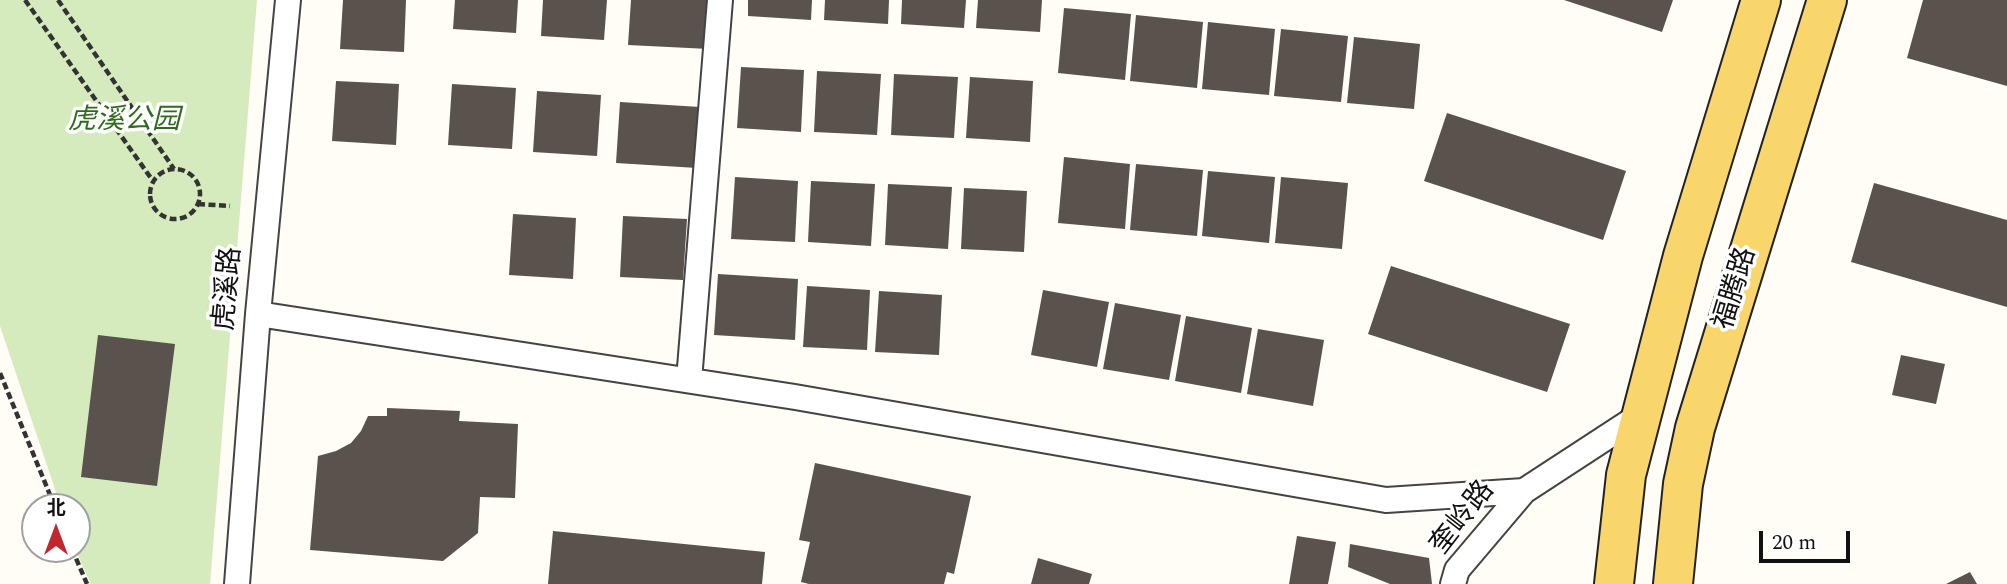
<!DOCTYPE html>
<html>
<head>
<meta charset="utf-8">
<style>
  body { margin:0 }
  #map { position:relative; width:2007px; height:584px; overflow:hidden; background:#fffdf5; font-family:Spectral,"Noto Sans SC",serif }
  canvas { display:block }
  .north { position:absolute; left:21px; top:493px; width:70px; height:70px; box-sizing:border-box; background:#fff; border:2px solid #a0a0a0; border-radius:50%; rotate:0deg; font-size:19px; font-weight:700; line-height:28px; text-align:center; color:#111 }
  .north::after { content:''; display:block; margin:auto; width:24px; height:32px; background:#c4262e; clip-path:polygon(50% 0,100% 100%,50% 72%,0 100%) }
  .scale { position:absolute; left:1759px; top:531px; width:91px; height:32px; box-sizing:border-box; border:4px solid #111; border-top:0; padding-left:9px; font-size:21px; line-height:24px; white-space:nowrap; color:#111; -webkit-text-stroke:5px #fff; paint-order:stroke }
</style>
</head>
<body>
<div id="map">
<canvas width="2007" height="584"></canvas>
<div class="north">北</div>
<div class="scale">20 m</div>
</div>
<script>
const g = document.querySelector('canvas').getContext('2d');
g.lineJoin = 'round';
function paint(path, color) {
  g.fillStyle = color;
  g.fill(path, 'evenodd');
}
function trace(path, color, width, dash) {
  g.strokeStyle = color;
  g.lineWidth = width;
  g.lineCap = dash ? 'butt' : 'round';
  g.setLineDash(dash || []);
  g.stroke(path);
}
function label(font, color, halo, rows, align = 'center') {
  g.font = font + ' Spectral,"Noto Sans SC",serif';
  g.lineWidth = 7;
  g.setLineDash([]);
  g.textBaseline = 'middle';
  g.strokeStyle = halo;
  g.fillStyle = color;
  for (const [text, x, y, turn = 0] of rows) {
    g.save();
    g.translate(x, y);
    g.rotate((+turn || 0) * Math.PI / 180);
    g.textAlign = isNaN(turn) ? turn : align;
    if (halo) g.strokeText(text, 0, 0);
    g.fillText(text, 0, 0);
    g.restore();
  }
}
paint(new Path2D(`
  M0 0H257L210 584H91L75 549H77V507H61L0 326Z`), '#d5ebbd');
paint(new Path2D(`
  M343 0H406L404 52 340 49Z
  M455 0H518L516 33 453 29Z
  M543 0H607L604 40 541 36Z
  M631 0H711L709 49 628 45Z
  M748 0H812L811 20 748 16Z
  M825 0H889L888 24 824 20Z
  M902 0H966L964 28 901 24Z
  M978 0H1042L1040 32 976 28Z
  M1564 0H1673L1662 32Z
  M1923 0H2007V86L1907 58Z
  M1064 8 1131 14 1125 80 1058 73Z
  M1136 15 1203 22 1197 88 1130 81Z
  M1208 22 1275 29 1269 95 1202 89Z
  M1281 29 1348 36 1341 102 1274 96Z
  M1354 37 1420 44 1414 109 1347 103Z
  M741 67 804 70 801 132 737 128Z
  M817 71 881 74 877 135 814 132Z
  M894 74 958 77 954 138 891 135Z
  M970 77 1033 81 1030 142 966 138Z
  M336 81 399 84 396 145 332 141Z
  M452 84 516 88 512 149 448 145Z
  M537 91 601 95 597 156 533 152Z
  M620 102 700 107 697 168 616 163Z
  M1447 113 1626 171 1603 240 1424 181Z
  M1064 157 1130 164 1125 229 1058 223Z
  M1136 164 1203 170 1197 236 1130 230Z
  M1208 171 1275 177 1269 243 1202 236Z
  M735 177 798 181 795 242 731 239Z
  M1281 177 1348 183 1342 249 1275 243Z
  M811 181 875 184 871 246 808 242Z
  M1874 183 2007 220V307L1851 262Z
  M888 184 952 187 948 249 885 245Z
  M964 188 1027 191 1024 252 961 249Z
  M513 214 576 218 573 279 509 275Z
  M623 216 687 219 683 280 620 277Z
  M1391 266 1570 324 1547 392 1368 334Z
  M718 274 798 279 795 340 714 335Z
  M807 286 870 290 867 350 803 347Z
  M1043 290 1109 302 1097 367 1031 355Z
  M879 291 942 295 939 355 875 352Z
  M1115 303 1181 315 1169 380 1103 369Z
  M1186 316 1252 328 1241 393 1175 381Z
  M1258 329 1324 340 1313 406 1247 394Z
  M98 335 175 344 157 486 81 477Z
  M1901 355 1945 364 1936 404 1892 395Z
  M387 408 460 411 459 421 518 424 515 498 480 497 478 533 443 561 310 550 318 456 336 451 351 443 361 431 368 416H387Z
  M815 463 971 496 954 574 947 572 944 584H809L801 582 810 542 799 540Z
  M553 531 765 552 762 584H548Z
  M1297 536 1336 542 1328 584H1289Z
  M1350 544 1429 558 1432 584H1390L1348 567Z
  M1038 558 1092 574 1089 584H1031Z
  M1970 572 1977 584H1946Z`), '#5a524d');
const minor = new Path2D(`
  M258 314 795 397 1386 500 1524 491 1642 414
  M689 380 720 0
  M237 584 258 314 288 0
  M1453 584 1457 570 1524 491`);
const primary = new Path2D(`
  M1614 584 1626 475 1683 256 1761 0
  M1673 584 1683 484 1695 428 1827 0`);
trace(minor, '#444', 28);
trace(primary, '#222', 42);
trace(new Path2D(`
  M25 0 153 181
  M58 0 174 169
  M150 194a25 25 0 1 1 50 0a25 25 0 1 1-50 0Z
  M198 204 230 206
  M0 373 55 507
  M72 549 87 584`), '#333', 4.5, [7, 3.5]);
trace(minor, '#fff', 24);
trace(primary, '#f9d66b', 38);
label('italic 28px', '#2f6b1f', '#fff', [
  ["虎溪公园",124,123]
]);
label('28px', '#111', '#fff', [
  ["虎溪路",230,289,-85],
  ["福腾路",1737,289,-73],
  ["奎岭路",1464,519,-52]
]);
</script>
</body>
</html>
